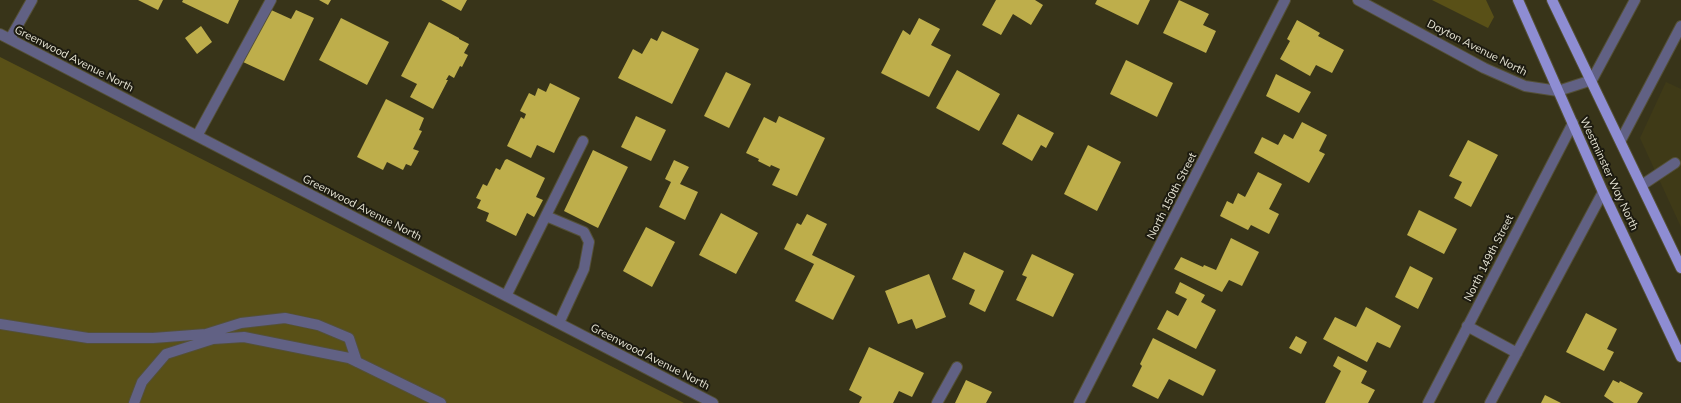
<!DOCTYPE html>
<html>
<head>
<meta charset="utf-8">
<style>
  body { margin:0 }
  canvas { display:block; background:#383419 }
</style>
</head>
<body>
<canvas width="1681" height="403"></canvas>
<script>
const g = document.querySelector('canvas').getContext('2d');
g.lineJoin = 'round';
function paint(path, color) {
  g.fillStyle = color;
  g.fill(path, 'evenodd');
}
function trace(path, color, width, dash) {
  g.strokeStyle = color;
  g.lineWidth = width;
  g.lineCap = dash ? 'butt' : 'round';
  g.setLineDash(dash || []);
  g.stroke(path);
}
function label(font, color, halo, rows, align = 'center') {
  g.font = font + ' Mulish,sans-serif';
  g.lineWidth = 4;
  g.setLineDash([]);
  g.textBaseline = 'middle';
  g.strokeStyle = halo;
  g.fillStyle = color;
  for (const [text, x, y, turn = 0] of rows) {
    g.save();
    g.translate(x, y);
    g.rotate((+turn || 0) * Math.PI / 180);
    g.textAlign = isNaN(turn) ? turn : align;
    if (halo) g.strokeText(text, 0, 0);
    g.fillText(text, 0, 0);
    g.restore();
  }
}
paint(new Path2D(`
  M1666 82 1681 89V227L1640 138Z`), '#3f3a17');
paint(new Path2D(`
  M1432 0H1486L1494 17 1488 28Z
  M0 57 684 403H0Z`), '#595017');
paint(new Path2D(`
  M138 0H163L158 10Z
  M183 0H239L228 24 182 2Z
  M319 0H331L328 5Z
  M441 0H467L461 11Z
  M996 0H1035L1043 5 1031 25 1013 14 1001 35 982 25Z
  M1097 0H1150L1138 25 1095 4Z
  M1179 0 1209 14 1203 25 1216 31 1206 53 1163 33Z
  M269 9 291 19 296 10 314 18 284 81 243 62Z
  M341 18 389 42 367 85 319 60Z
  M919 18 940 29 931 45 951 55 929 97 881 73 903 30 910 35Z
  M1297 20 1320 33 1318 36 1344 50 1332 73 1316 65 1310 76 1280 59 1290 41 1287 39Z
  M429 22 459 38V39L469 44 464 53 468 55 462 67 460 66 454 78 449 75 446 80H448L433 109 410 97 417 84 401 76Z
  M201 26 212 42 197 54 185 38Z
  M662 31 699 49 672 104 618 78 633 49 642 54 651 38 657 41Z
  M1126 60 1173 83 1157 117 1110 94Z
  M957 70 1000 94 979 131 936 108Z
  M726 72 751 84 729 128 704 116Z
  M1276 74 1311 92 1299 113 1266 96Z
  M550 83 580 98 554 153 537 145 531 158 507 146 521 117 524 119 526 114 520 111 529 93 535 96 538 88 546 92Z
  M386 99 424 118 419 130 422 131 413 149 419 151 411 166 406 164 403 170 387 162 383 170 357 157Z
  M1018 114 1054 133 1046 148 1041 145 1032 161 1002 144Z
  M636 116 666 130 651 161 621 147Z
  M779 116 825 138 797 196 772 185 780 169 771 165 770 167 758 161 759 159 746 153 764 117 776 123Z
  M1302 122 1327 135 1319 151 1325 154 1309 183 1254 153 1262 137 1278 145 1284 134 1293 139Z
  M1468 140 1498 155 1471 207 1454 198 1462 182 1449 176Z
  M1088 145 1121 162 1097 211 1064 194Z
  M593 150 628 167 598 228 564 211Z
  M507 159 545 178 536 197 543 200 534 217 527 213 516 236 486 221 489 213 477 208 481 200 476 198 483 184 487 186 496 168 500 170 505 160Z
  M674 160 689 167 680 184 698 192 685 220 659 207 671 182 665 179Z
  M1258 172 1282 184 1269 209 1279 214 1269 234 1251 225 1248 230 1220 216 1227 201 1233 204 1238 193 1245 197Z
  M1419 210 1457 229 1444 254 1407 235Z
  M721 213 758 233 736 274 699 255Z
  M807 214 827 224 812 255 855 276 833 320 795 301 814 264 784 249 797 223 801 225Z
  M646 227 675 242 652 287 623 271Z
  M1231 238 1259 252 1242 286 1229 280 1222 292 1174 269 1181 257 1203 267 1204 265 1216 270Z
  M964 252 1004 271 985 312 969 304 975 290 952 279Z
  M1032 254 1074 274 1053 317 1016 300 1027 277 1022 275Z
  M1410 266 1433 278 1418 309 1395 297Z
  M929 274 946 317 916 329 912 319 898 324 885 291Z
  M1180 282 1205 295 1201 302 1216 310 1196 349 1157 329 1167 310 1178 316 1187 299 1175 293Z
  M1366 307 1401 326 1390 348 1377 342 1367 362 1323 339 1335 317 1356 327Z
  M1586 313 1617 329 1607 349 1614 352 1604 371 1566 352Z
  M1296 336 1307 342 1301 354 1289 348Z
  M1153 338 1216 370 1203 396 1169 379 1158 399 1132 386 1142 366 1140 364Z
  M869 347 924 373 912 397 899 391 893 403H859L862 397 849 390Z
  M1338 356 1367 371 1361 383 1375 390 1368 403H1325L1341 371 1333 366Z
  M966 380 992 392 986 403H955Z
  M1613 380 1619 383 1620 381 1643 393 1637 403H1614L1604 396Z
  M1545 395 1561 403H1541Z`), '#beae4b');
const minor = new Path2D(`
  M1358 0 1484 68 1525 86 1558 91 1592 80 1635 0
  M0 34 713 403
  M10 39 32 0
  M197 136 271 0
  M1621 140 1681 26
  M1642 185 1675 163
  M546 216 584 232 589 242 584 269 559 323
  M506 296 583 141
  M0 324 88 338H153L206 334 241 323 285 318 318 325 349 338 357 362
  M1467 326 1517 353
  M134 403 142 382 166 354 213 339 244 337 349 358 441 403
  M937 403 957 367
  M1079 403 1285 0
  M1428 403 1573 123
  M1490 403 1603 192`);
const major = new Path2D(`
  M1518 0 1603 192 1681 357
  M1552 0 1681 268`);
trace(minor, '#545037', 12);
trace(major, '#545037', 12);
trace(minor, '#616184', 10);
trace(major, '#8e8dd3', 10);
label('11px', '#e7e5d5', '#1d1b10', [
  ["Dayton Avenue North",1477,48,27],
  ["Greenwood Avenue North",74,59,27],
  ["Westminster Way North",1609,174,65],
  ["North 150th Street",1172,196,-63],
  ["Greenwood Avenue North",362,208,27],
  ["North 149th Street",1489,258,-63],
  ["Greenwood Avenue North",650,357,27]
]);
</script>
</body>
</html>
